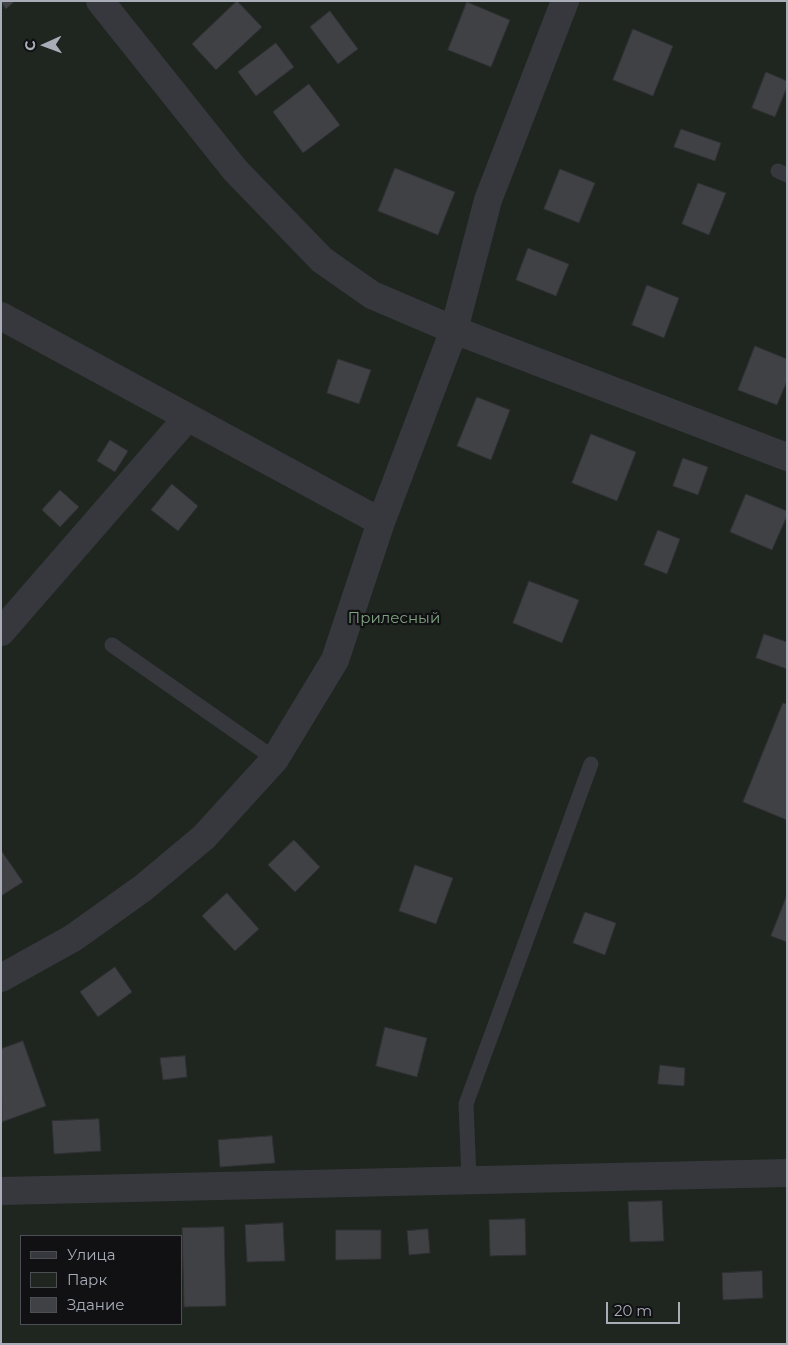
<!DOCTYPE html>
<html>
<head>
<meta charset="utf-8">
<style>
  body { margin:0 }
  #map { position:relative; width:788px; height:1345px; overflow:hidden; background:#161618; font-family:Montserrat,sans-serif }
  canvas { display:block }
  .frame { position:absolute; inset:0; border:2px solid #a8adb8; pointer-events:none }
  .legend { position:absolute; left:20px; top:1235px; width:162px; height:90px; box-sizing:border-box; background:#111113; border:1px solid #4d4f55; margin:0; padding:6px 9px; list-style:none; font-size:15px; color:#a8adb8 }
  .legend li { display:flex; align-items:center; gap:10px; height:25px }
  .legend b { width:25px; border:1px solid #4d4f55 }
  .north { position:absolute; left:20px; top:20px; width:50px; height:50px; -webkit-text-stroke:4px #111113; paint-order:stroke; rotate:268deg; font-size:14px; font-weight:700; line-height:20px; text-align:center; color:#a8adb8 }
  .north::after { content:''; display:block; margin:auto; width:18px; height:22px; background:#a8adb8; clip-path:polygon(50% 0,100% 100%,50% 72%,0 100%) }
  .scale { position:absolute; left:606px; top:1302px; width:74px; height:22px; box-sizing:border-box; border:2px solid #a8adb8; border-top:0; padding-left:6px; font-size:15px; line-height:18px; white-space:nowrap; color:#a8adb8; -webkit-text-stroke:4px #111113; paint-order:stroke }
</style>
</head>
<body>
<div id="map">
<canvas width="788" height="1345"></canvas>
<div class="frame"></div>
<ul class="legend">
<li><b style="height:6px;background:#37383d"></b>Улица</li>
<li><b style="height:14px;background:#1e261f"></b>Парк</li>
<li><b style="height:14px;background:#404145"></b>Здание</li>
</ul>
<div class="north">С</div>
<div class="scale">20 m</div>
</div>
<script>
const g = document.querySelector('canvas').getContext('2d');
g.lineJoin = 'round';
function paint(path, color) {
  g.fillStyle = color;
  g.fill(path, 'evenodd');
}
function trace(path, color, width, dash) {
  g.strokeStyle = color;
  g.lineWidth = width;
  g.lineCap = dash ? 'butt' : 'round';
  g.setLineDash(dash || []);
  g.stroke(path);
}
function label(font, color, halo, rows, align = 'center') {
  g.font = font + ' Montserrat,sans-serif';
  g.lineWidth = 4.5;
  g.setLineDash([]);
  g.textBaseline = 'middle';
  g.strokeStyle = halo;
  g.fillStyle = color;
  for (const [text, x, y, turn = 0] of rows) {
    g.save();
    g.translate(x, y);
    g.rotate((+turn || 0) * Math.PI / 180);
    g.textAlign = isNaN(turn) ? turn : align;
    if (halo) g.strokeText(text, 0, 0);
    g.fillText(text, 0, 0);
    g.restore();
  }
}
paint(new Path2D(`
  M1 1H787V1344H1ZM21 1236H181V1324H21Z`), '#1e261f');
const building = new Path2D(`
  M1 1H15L6 9Z
  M237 1 262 27 216 70 192 44Z
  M467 2 510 20 491 67 448 50Z
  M330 11 358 49 338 64 310 27Z
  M633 29 673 46 653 96 613 80Z
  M276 43 294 67 256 96 238 72Z
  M766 72 787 81V87L775 117 752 108Z
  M309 84 340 125 303 153 273 112Z
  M681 129 721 143 715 161 674 147Z
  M395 168 455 192 438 235 378 211Z
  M560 169 595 183 579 223 544 209Z
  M698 183 726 193 709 235 682 224Z
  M528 248 569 264 556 296 516 280Z
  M647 285 679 298 664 338 632 325Z
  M755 346 787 359V381L777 405 738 390Z
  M338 359 371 370 359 404 327 393Z
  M477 397 510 410 491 460 457 446Z
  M591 434 636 452 617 501 572 483Z
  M110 440 128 451 115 472 97 461Z
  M683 458 708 467 698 495 673 486Z
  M172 484 198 506 178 531 151 510Z
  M60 490 79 507 60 527 42 510Z
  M746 494 787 511V516L772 550 730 532Z
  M658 530 680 539 667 574 644 565Z
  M529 581 579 600 562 643 513 623Z
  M764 634 787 642V669L756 658Z
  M783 703 787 704V820L743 802Z
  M294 840 320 867 295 892 268 865Z
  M1 850 23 882 1 896Z
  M415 865 453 878 436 924 399 911Z
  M227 893 259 929 235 951 202 916Z
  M787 895V942L771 936Z
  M585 912 616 923 605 955 573 943Z
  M115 967 132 992 98 1017 80 992Z
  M385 1027 427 1038 417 1077 376 1066Z
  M23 1041 46 1106 2 1122 1 1049Z
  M185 1056 187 1077 163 1080 160 1058Z
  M660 1065 685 1068 684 1086 658 1084Z
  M99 1119 101 1151 54 1154 52 1121Z
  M272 1136 275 1163 220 1167 218 1140Z
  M662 1201 664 1241 630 1242 628 1202Z
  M525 1219 526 1255 490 1256 489 1220Z
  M283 1223 285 1261 247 1262 245 1225Z
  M224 1227 226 1306 184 1307 182 1228Z
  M428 1229 430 1253 409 1255 407 1231Z
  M336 1230H381V1259L336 1260Z
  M762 1271 763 1298 723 1300 722 1273Z`);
paint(building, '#404145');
trace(building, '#303034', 1);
trace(new Path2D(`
  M778 171 787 175
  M112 645 275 759
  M469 1180 466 1104 591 764`), '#37383d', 15);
trace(new Path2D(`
  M100 1 235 170 322 260 372 295 454 330 787 457
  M1 316 381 522
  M1 632 187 418
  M1 978 73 938 143 888 204 837 275 759 335 660 381 522 454 330 488 200 565 1
  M1 1191 787 1173`), '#37383d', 28);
label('15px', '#7fa381', '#111113', [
  ["Прилесный",394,619]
]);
</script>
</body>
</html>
